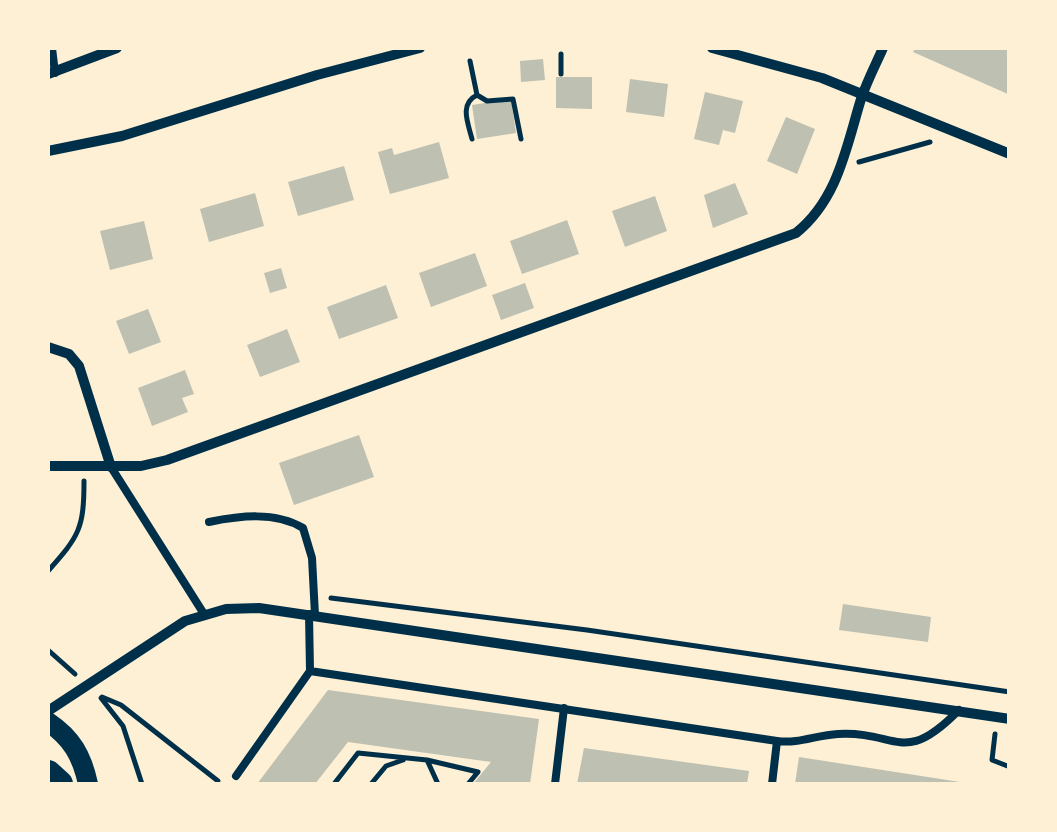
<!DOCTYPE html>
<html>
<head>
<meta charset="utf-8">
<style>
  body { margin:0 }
  #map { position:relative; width:1057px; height:832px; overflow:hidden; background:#fdf0d5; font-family:Ubuntu,sans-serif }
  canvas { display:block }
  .frame { position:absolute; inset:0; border:50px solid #fdf0d5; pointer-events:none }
</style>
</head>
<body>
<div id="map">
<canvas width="1057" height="832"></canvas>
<div class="frame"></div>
</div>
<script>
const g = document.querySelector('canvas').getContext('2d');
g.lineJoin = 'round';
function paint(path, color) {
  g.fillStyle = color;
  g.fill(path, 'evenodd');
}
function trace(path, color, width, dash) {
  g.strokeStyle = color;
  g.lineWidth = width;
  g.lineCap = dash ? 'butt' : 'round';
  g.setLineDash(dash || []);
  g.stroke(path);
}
paint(new Path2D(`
  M915 48H1010V95L913 52Z
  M543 59 545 80 521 82 520 61Z
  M556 77H592V109L556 108Z
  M630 79 668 84 664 117 626 112Z
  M705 92 743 101 735 133 723 130 719 145 694 139Z
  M511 99 516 133 477 139 472 105Z
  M786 117 815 129 797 174 767 161Z
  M439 142 449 178 390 194 378 152 392 148 394 155Z
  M344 166 354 200 298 216 288 182Z
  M735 183 748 214 713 228 704 195Z
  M255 193 264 226 209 242 200 209Z
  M655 196 667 231 625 247 612 211Z
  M567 220 579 254 522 274 510 241Z
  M144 221 153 259 110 270 100 231Z
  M475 253 487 286 431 307 419 273Z
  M281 268 287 288 270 293 264 273Z
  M525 283 534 308 501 320 492 295Z
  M386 285 398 318 339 339 327 307Z
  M148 309 161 342 129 354 116 321Z
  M287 329 300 362 260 377 247 345Z
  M185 370 194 394 182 398 188 412 152 426 138 388Z
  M359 435 374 477 294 505 279 463Z
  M843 604 931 617 928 642 839 630Z
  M328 690 539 719 530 784H473L491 762 348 742 315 784H257Z
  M584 748 749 771 747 784H577Z
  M799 757 960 782V784H795Z`), '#bec0b2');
trace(new Path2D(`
  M561 54V74
  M470 61 477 95
  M472 139C468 123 459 104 477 95L487 101 513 99 521 139
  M859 162 930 142
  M48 571C79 536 84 529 84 481
  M331 598 587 630 1010 692
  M48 650 75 674
  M102 697 121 705 218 781
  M101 698 123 726 142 784
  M995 734 992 760 1010 767
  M427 760 438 784
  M334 784 358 753 427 760 478 772 468 784
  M371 784 386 766 403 760`), '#003049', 5);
trace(new Path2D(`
  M52 48 55 73
  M111 467 204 614
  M209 522C239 516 275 511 303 528L312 558 315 615
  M309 614 310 671 777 741C799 744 816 735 838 734 899 731 903 767 959 710
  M236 776 310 671
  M555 784 564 708
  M772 784 777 741`), '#003049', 8);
trace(new Path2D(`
  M712 48 822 78 1010 154
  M48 74 117 48
  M48 151 122 136 317 75 420 48
  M48 347 69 354 79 366 111 467
  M48 466H141L167 460 796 233C838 199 846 148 861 99 867 81 876 64 883 48
  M48 711 185 621 226 609 259 608 1010 719`), '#003049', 10);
trace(new Path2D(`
  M48 722C72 738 82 756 88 784`), '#003049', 20);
trace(new Path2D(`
  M48 774 59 784`), '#003049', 28);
</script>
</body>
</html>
